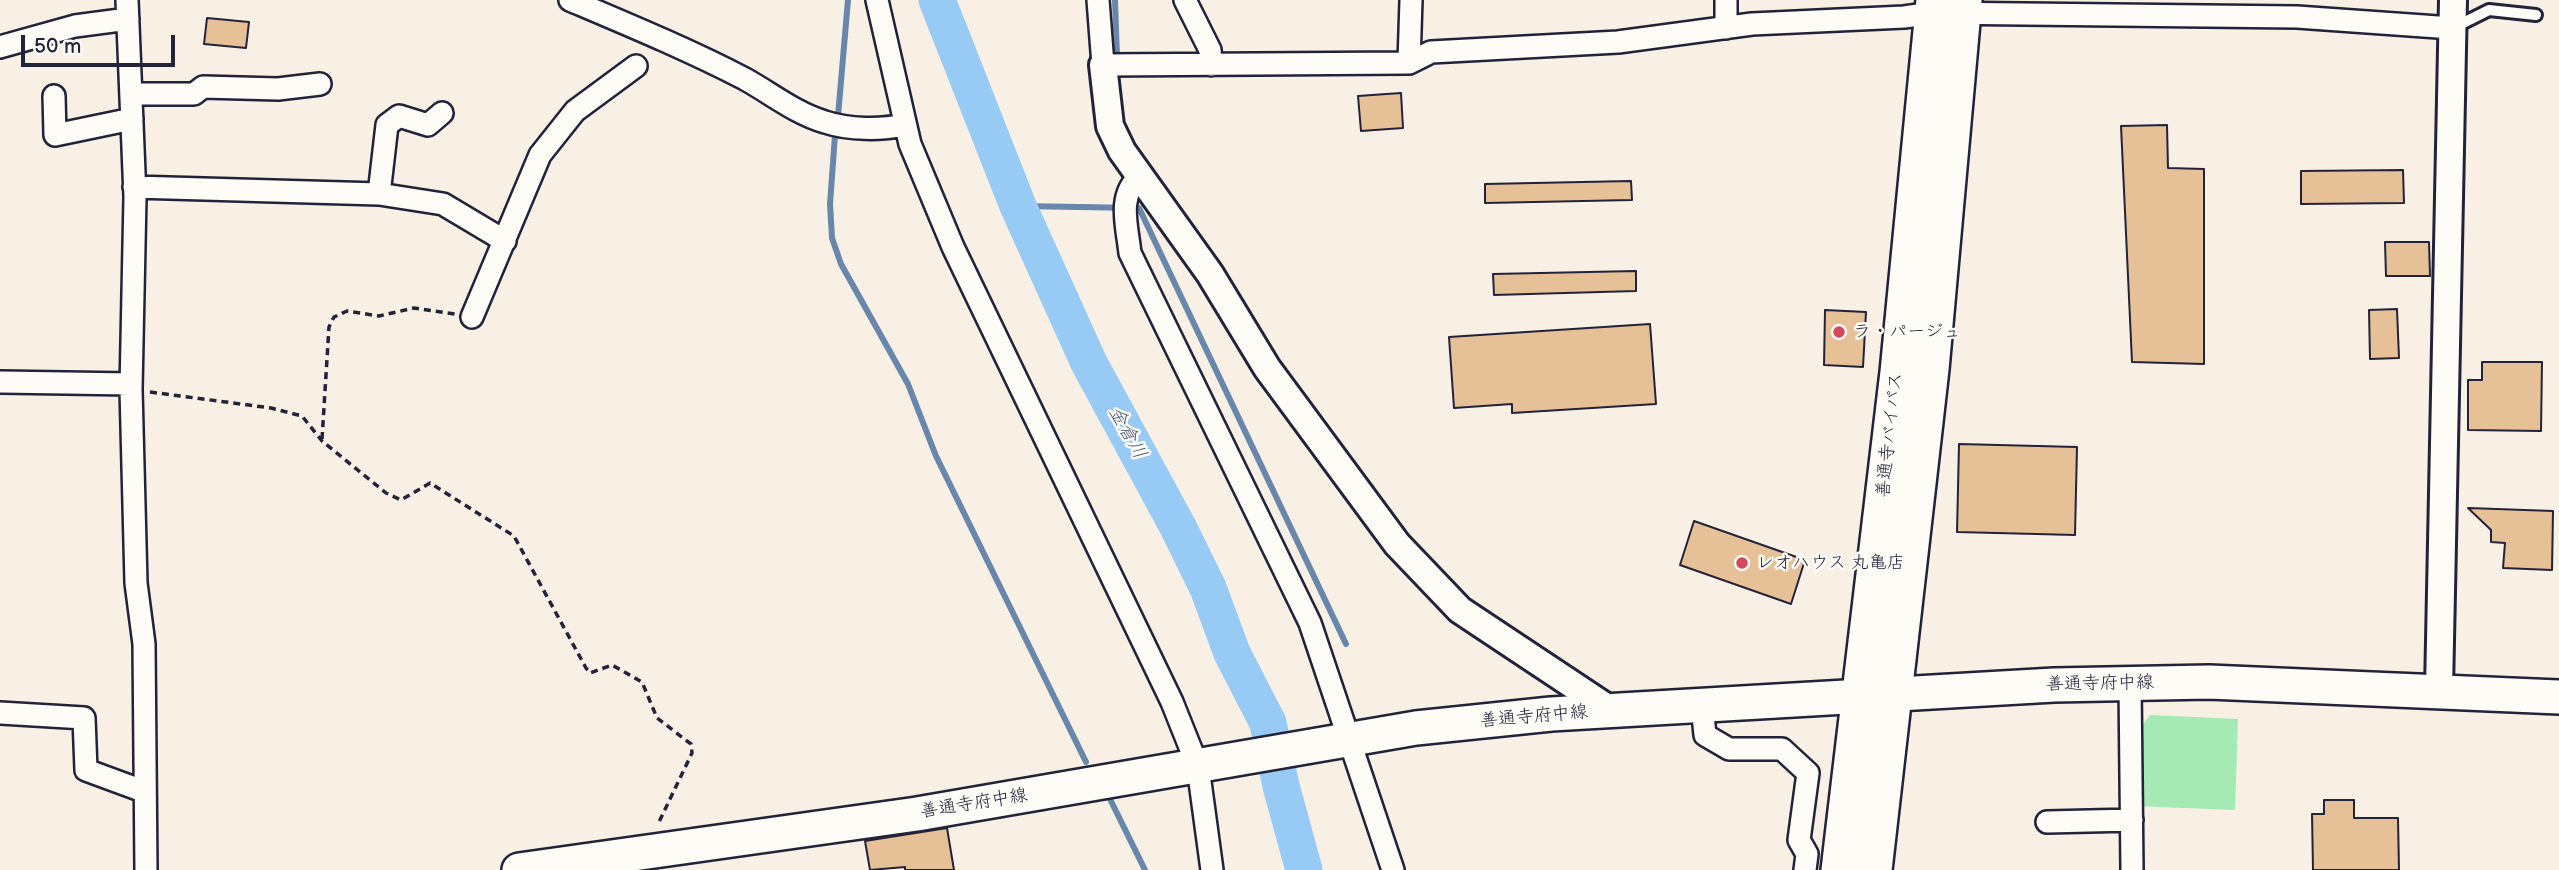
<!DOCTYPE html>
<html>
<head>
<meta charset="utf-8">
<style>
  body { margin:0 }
  #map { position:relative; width:2559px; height:870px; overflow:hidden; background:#f8f0e4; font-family:"Balsamiq Sans",sans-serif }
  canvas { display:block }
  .scale { position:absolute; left:21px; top:35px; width:154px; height:32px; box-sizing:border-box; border:4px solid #22223b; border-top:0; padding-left:9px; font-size:21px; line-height:24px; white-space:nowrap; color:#22223b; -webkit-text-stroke:5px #fdfcf7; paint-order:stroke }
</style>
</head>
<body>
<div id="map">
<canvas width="2559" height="870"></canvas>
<div class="scale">50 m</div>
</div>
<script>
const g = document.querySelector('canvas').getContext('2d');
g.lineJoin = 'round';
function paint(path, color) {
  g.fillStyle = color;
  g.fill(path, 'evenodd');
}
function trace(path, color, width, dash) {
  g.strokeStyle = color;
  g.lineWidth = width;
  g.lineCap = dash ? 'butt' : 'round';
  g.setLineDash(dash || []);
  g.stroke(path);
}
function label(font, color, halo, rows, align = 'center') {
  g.font = font + ' "Balsamiq Sans","Klee One",sans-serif';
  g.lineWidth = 5;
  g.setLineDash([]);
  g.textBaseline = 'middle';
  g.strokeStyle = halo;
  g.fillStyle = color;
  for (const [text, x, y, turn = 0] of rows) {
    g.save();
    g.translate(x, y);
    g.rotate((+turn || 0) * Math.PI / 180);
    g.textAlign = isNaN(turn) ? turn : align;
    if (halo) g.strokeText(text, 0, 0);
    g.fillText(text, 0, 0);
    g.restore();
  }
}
paint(new Path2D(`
  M2150 715 2238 719 2235 810 2133 806 2136 733Z`), '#a5e9b4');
trace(new Path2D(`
  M1115 0 1117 56
  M838 116 848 0
  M835 135 830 204 832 238 841 264 908 384 936 456 1086 762
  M1018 206 1139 208 1346 644
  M1110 799 1145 870`), '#6887ab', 6);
trace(new Path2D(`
  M937 0 1018 206 1089 363 1178 527 1208 588 1232 653 1268 723 1281 786 1304 870`), '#97cbf5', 37);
const building = new Path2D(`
  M207 18 249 22 246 48 204 44Z
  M1401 93 1403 128 1361 131 1358 96Z
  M2167 125 2168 168 2204 169V364L2132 362 2121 126Z
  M2403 170 2404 203 2301 204V171Z
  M1631 181 1632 200 1485 203V184Z
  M2385 242H2429L2430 276H2386Z
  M1636 271V291L1494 295 1493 274Z
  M2397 309 2399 358 2370 359 2369 310Z
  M1825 310 1866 312 1863 367 1824 365Z
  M1650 324 1656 404 1512 413V404L1454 408 1449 337Z
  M2482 362H2542L2541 431 2468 430V380H2482Z
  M1959 444 2077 447 2075 535 1957 532Z
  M2468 508 2553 511 2552 570 2503 568 2505 543 2491 542V530Z
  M1694 521 1805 560 1791 604 1680 565Z
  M2324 800H2354V818H2398L2399 870H2313L2312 814H2324Z
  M947 828 954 870H905V867L870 870 865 841Z`);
paint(building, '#e6c197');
trace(building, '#22223b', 2);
const service = new Path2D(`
  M2453 28 2489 10 2536 15`);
const minor = new Path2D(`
  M127 0 135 197 131 389 136 583 144 644 146 870
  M570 0C629 25 689 50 745 79 772 94 795 113 825 122 849 130 881 130 904 125
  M877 0 910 144 953 247 1172 702 1198 767 1212 870
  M1098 0 1103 65 1409 63 1431 52 1618 42 1752 24 1904 17 1933 13 2297 17 2452 28
  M1185 0 1210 50 1211 65
  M1726 0V28
  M0 47 75 26 128 19
  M1409 63 1411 0
  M131 94H194L203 87 278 89 320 84
  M54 96 55 135 132 119
  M1140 176C1117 196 1127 225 1130 253L1310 623 1393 870
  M134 187 379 194 443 204 505 241
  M379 194 387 125 399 116 428 125 442 113
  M472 317 540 155 575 111 636 66
  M0 382 131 384
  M2130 684 2132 870
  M1702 705 1705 735 1729 749H1782L1808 773 1799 840 1807 854 1805 870
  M0 713 84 718 86 770 143 791
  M2047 822 2132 820`);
const tertiary = new Path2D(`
  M1103 65 1110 126 1122 151 1210 274 1267 368 1397 544 1460 610 1612 711
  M2439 690 2453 0`);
const primary = new Path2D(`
  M519 870 917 814 1416 728 1551 714 2054 685 2209 682 2559 697`);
const trunk = new Path2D(`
  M1839 870 1898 372 1934 0
  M1874 870 1931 369 1964 0`);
trace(service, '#22223b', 16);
trace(minor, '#22223b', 26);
trace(tertiary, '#22223b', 32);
trace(primary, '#22223b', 38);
trace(trunk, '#22223b', 40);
trace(new Path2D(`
  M150 392 271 408 302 416 322 441 386 493 401 500 430 483 514 536 586 668 590 673 612 665 642 682 657 718 691 744 692 753 659 822
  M322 439 329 327 334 317 347 311 379 316 414 308 455 314`), '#22223b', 3.5, [7, 5]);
trace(service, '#fdfcf7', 10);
trace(minor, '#fdfcf7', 21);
trace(tertiary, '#fdfcf7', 26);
trace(primary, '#fdfcf7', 33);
trace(trunk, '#fdfcf7', 35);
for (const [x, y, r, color] of [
  [1839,332,7,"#d1495b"],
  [1742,563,7,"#d1495b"]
]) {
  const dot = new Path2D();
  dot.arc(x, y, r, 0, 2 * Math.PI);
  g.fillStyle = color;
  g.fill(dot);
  trace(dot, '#fdfcf7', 2.5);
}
label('18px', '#22223b', '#fdfcf7', [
  ["ラ・パージュ",1853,332],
  ["レオハウス 丸亀店",1756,563]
], 'left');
label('18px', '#22223b', '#fdfcf7', [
  ["善通寺バイパス",1890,435,-84],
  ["善通寺府中線",2100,684,-1],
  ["善通寺府中線",1534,717,-5],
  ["善通寺府中線",974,804,-9]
]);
label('italic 19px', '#455573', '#fdfcf7', [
  ["金倉川",1127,433,61]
]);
</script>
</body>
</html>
